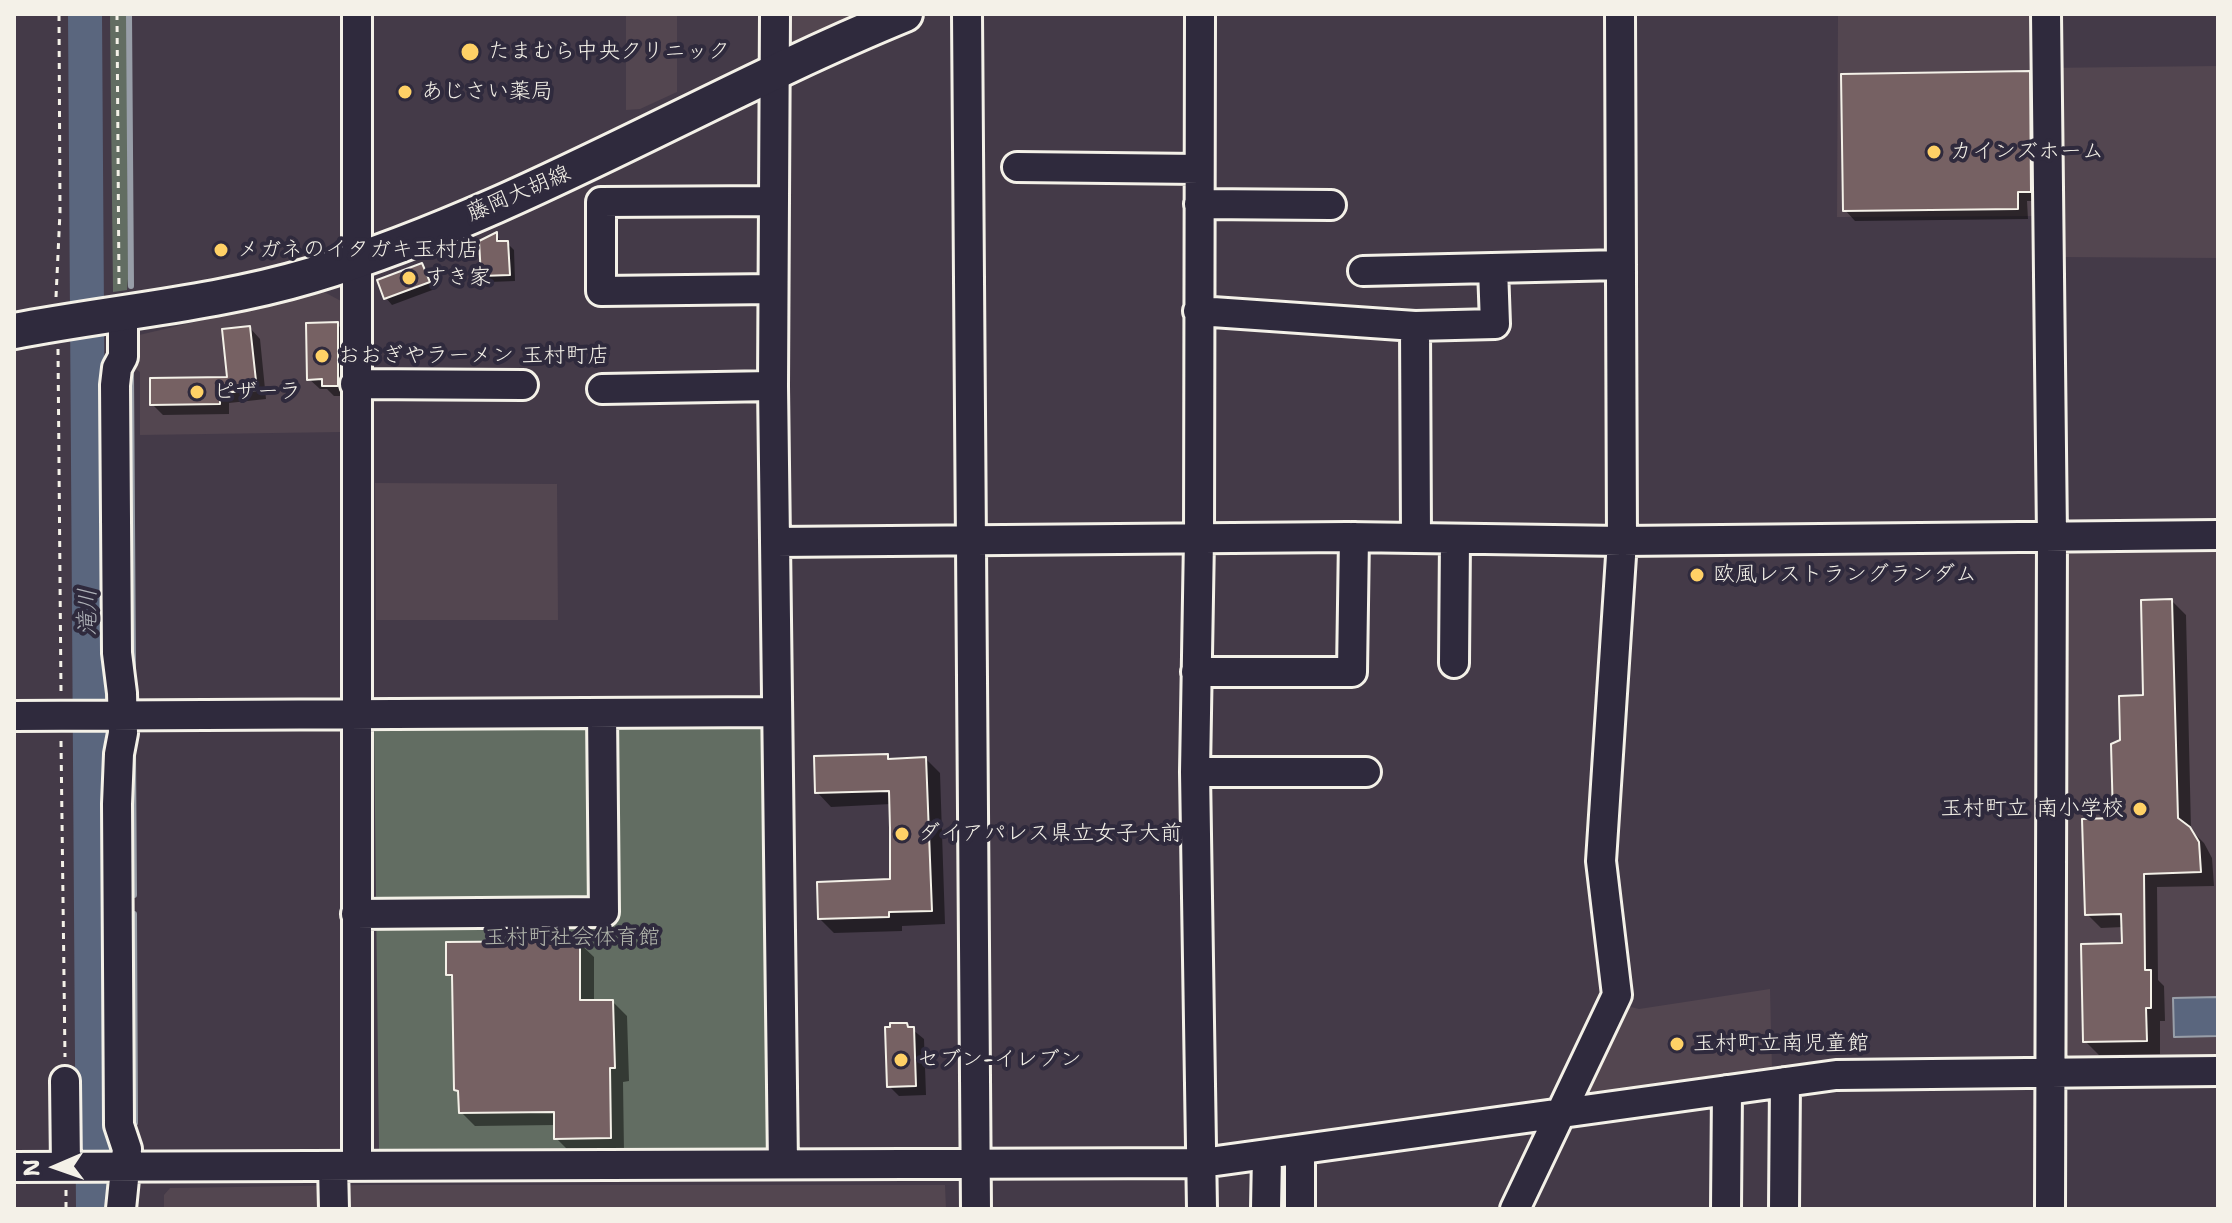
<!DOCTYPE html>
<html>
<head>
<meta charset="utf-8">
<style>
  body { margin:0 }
  #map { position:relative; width:2232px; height:1223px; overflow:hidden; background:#443a48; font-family:"Shantell Sans",sans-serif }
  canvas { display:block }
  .frame { position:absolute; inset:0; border:16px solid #f4f1e8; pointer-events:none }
  .north { position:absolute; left:16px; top:1127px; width:80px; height:80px; -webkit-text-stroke:6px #2f2a3d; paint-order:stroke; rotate:268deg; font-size:22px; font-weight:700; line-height:32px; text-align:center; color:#f4f1e8 }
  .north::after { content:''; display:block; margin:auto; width:28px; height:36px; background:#f4f1e8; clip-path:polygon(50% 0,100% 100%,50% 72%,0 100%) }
</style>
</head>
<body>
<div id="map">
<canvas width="2232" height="1223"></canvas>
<div class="frame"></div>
<div class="north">N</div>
</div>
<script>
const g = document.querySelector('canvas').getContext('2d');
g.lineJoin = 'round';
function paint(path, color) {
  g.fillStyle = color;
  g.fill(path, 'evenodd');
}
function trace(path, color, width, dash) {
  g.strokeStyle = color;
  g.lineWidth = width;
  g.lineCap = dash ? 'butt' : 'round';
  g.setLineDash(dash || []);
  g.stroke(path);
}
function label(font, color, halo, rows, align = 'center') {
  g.font = font + ' "Shantell Sans","Klee One",sans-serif';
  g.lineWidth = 8;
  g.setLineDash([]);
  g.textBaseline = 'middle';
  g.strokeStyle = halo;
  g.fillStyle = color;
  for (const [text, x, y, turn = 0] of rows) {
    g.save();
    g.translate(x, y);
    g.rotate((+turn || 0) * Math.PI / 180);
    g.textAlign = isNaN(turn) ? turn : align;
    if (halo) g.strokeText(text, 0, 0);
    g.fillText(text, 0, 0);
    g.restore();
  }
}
paint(new Path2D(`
  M626 14H677V92L640 109 626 110Z
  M782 14H864L782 55Z
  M1838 14H2039L2040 68 2218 66V258L2056 257 2055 216 1837 217Z
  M324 292 341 301V432L140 435V372L134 368V355L140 354 139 335Z
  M375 483 557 484 558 620H376Z
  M2071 552H2218V1060L2062 1062 2063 559Z
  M1770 989 1772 1070 1580 1096 1623 1005 1639 1009Z
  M364 1185H945L946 1209H164V1195L170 1188Z`), '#534650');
paint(new Path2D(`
  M110 14H127L128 279 127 290 113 292Z
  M767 721 770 1148 379 1149 374 727Z`), '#626d62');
const water = new Path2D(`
  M2218 997V1036L2174 1037 2173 998Z`);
paint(water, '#5a667e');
trace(water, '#989ea8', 2);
paint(new Path2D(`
  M2029 73 2039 84 2041 201H2027L2028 219 1855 221 1845 210Z
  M496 235 502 243H507L514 250 515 281 490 282 483 275Z
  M422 265 428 272 435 289 392 305 386 298Z
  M337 324 348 335V396H334L327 389H320L309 379Z
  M250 328 260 339 266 399 229 403V414L163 415 152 404 229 379Z
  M2172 601 2186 615 2191 830 2204 843 2212 858 2214 886 2157 887 2158 980 2164 986 2165 1021H2160V1054L2099 1055 2085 1041 2124 945 2123 927 2101 928 2087 914 2115 819 2122 742 2145 697Z
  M887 756 892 761 926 759 940 773 945 924 902 926V931L834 933 820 919 892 881 891 804 831 807 817 792Z
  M579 943 594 957V1002H613L627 1016 629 1081 623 1082 624 1152H570L556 1138V1125L475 1126 461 1112 460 1094 456 1090 455 981 448 974Z
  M907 1025 924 1039 926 1095 899 1096 889 1086Z`), '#0007');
trace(new Path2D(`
  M129 14 131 286
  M131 371 133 670
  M133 752 134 895
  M134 914 135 1123`), '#989ea8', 6);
trace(new Path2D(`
  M85 14 93 1209`), '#5a667e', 34);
const building = new Path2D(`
  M2030 71 2031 192H2018V209L1843 211 1841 74Z
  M497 232V241H508L510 275 481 276 479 241Z
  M422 263 430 282 384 299 377 280Z
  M338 322V386H322V379L307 380 306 323Z
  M250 326 257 390 220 393V404L150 405V378L227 377 222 329Z
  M2172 599 2178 818 2190 827 2199 842 2201 872 2144 874 2145 970H2151V1008H2146L2147 1041 2083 1042 2081 944 2122 943 2121 914 2085 915 2082 819 2113 818 2111 744 2120 740 2119 696 2143 695 2141 600Z
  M888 754V759L926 757 932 911 889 912V917L818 919 817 882 890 879V828L889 791 815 793 814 756Z
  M580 941V1000H613L615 1068H610L611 1138 554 1139V1112L459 1113 458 1091 454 1090 452 975H446V942Z
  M890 1023H907L908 1027H914L916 1086 887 1087 885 1027H890Z`);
paint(building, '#766163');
trace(building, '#f4f1e8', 2);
const minor = new Path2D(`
  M357 14V1166
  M775 14 773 386 783 1164
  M967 14 976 1209
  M1200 14 1199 539 1195 772 1202 1209
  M2046 14 2052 536 2050 1209
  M1017 167 1199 169
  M773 201 601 202V291L773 289
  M1199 204 1331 205
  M1363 271 1621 265
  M1198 311 1415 326
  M355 384 523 385
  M602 389 773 386
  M1416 538 1415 326 1495 324 1493 268
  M776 542 1347 537 1622 541 2218 535
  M1454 663 1455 539
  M1196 672H1352L1354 537
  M14 716 776 712
  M1195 772H1366
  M356 914 604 912 602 713
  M65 1081 66 1167
  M1300 1150V1209
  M333 1166 334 1209
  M14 1167 1202 1163 1836 1075 2218 1071
  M121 1209 127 1149 119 1125 117 804 119 754 123 733 122 693 117 653 115 385 117 368 123 357V311
  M1266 1209 1267 1155
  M1515 1209 1617 995 1601 861 1622 541 1620 14
  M1726 1209 1727 1090
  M1784 1209 1785 1082`);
const major = new Path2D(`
  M14 331C113 312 215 304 312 275 519 212 705 96 905 14`);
trace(minor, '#f4f1e8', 34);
trace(major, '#f4f1e8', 40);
trace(new Path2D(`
  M117 14 119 286
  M56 297 60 212 59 14
  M58 349 61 693
  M61 741 65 1057
  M66 1190V1209`), '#f4f1e8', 3, [6, 6]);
trace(minor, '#2f2a3d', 28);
trace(major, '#2f2a3d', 34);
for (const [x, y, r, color] of [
  [470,52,10,"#ffd166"],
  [405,92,8,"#ffd166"],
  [1934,152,8,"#ffd166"],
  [221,250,8,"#ffd166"],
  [409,278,8,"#ffd166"],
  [322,356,8,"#ffd166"],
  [197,392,8,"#ffd166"],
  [1697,575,8,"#ffd166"],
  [2140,809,8,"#ffd166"],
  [902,834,8,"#ffd166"],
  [1677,1044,8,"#ffd166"],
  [901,1060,8,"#ffd166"]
]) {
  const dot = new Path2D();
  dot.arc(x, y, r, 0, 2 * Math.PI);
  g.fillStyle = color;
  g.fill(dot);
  trace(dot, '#2f2a3d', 3);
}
label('22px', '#f4f1e8', '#2f2a3d', [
  ["たまむら中央クリニック",488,52],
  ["あじさい薬局",421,92],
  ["カインズホーム",1950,152],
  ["メガネのイタガキ玉村店",237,250],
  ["すき家",425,278],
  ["おおぎやラーメン 玉村町店",338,356],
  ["ピザーラ",213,392],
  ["欧風レストラングランダム",1713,575],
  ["玉村町立 南小学校",2124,809,"right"],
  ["ダイアパレス県立女子大前",918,834],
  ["玉村町立南児童館",1693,1044],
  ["セブン-イレブン",917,1060]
], 'left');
label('22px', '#f4f1e8', '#2f2a3d', [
  ["藤岡大胡線",519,194,-23]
]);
label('22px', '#b2b6ac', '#2f2a3d', [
  ["玉村町社会体育館",572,938]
]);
label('italic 24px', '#afb2b8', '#2f2a3d', [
  ["滝川",89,612,-90]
]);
</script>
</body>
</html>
